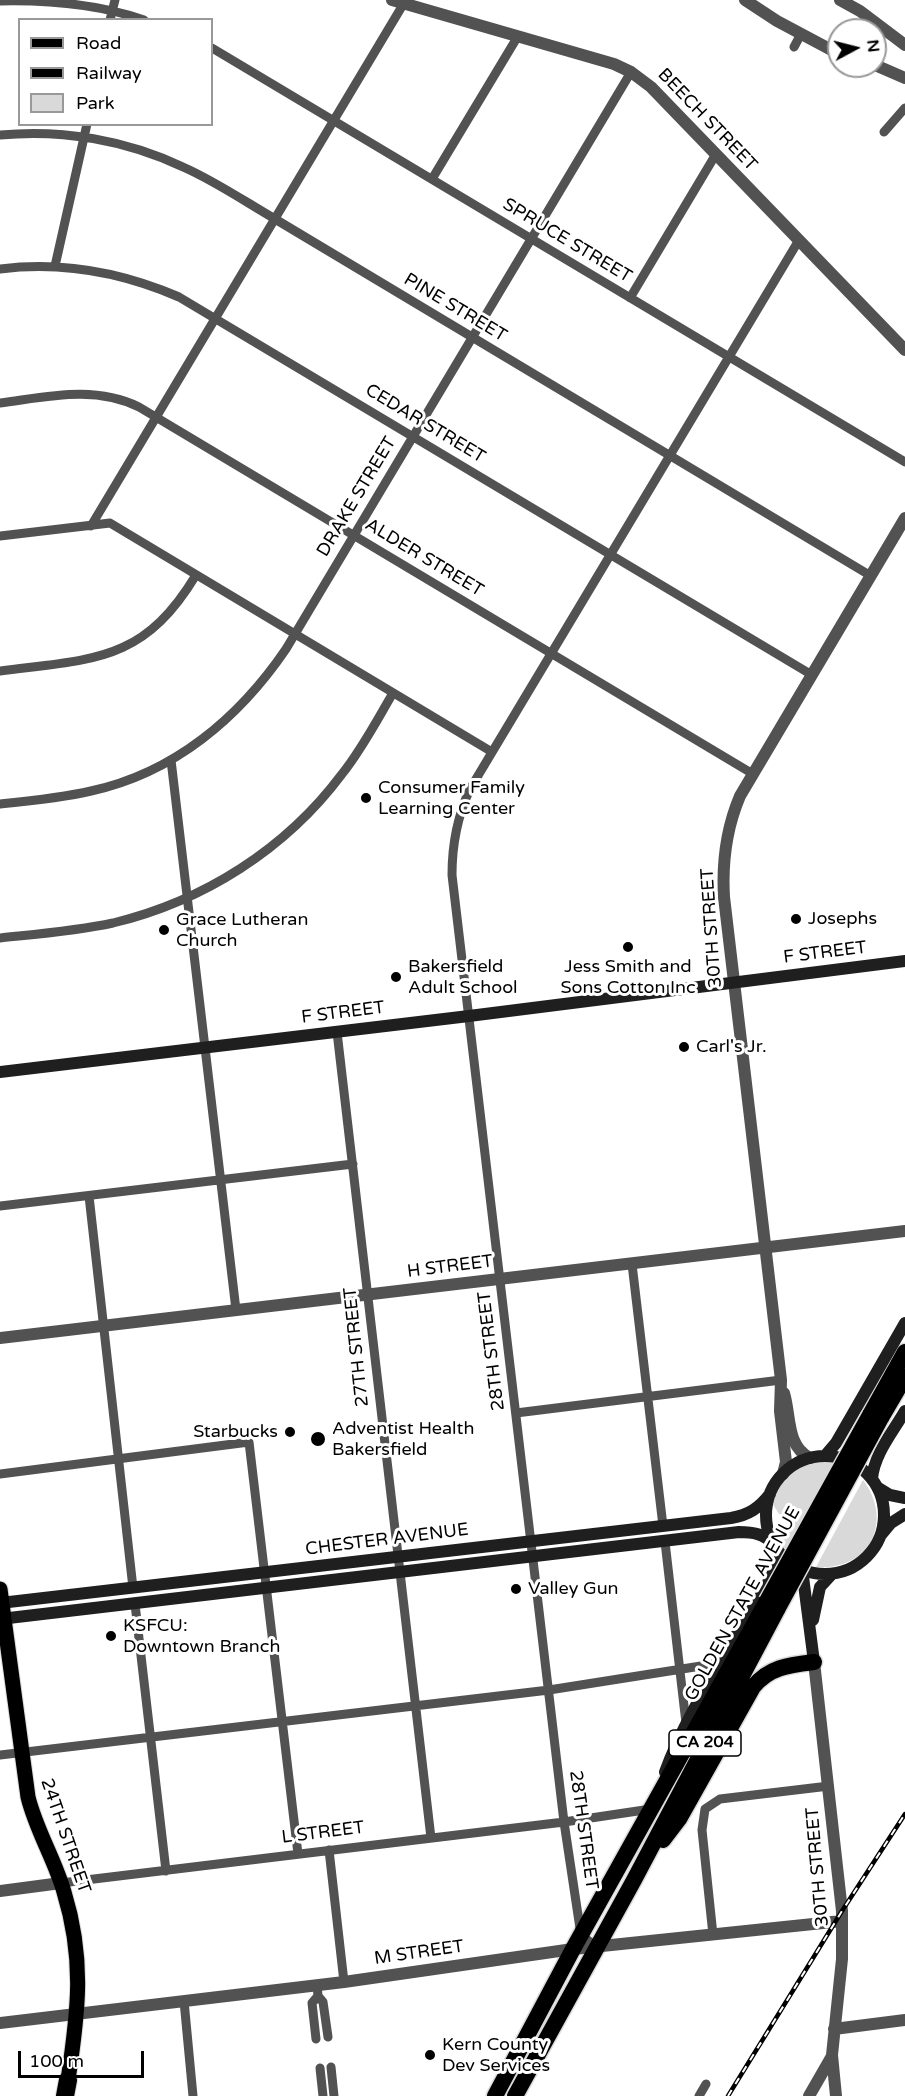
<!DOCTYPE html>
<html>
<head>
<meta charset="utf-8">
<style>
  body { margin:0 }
  #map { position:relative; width:905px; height:2096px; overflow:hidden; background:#fff; font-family:"Varela Round",sans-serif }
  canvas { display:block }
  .legend { position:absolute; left:18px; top:18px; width:195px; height:108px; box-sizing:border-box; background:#fff; border:2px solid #999; margin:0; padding:8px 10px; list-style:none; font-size:18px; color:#000 }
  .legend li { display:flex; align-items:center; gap:12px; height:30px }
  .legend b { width:30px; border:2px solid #999 }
  .north { position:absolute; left:827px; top:18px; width:60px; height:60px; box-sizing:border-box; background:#fff; border:2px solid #999; border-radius:50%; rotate:83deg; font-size:16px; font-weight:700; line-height:24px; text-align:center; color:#000 }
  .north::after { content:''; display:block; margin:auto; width:21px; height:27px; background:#000; clip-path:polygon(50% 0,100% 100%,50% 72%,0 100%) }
  .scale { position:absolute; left:18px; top:2051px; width:126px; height:27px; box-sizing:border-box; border:3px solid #000; border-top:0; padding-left:8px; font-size:18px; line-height:21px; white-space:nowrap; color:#000; -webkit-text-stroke:4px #fff; paint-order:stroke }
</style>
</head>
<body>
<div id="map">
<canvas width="905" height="2096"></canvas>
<ul class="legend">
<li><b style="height:8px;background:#000"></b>Road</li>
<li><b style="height:8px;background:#000"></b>Railway</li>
<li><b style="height:16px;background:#d9d9d9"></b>Park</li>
</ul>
<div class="north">N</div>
<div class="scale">100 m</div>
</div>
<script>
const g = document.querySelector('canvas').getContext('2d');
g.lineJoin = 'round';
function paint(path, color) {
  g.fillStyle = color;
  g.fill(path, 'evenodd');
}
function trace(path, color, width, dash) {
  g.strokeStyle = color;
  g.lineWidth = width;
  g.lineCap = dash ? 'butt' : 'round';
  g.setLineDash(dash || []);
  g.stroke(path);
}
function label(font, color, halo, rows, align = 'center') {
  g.font = font + ' "Varela Round",sans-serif';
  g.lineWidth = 6;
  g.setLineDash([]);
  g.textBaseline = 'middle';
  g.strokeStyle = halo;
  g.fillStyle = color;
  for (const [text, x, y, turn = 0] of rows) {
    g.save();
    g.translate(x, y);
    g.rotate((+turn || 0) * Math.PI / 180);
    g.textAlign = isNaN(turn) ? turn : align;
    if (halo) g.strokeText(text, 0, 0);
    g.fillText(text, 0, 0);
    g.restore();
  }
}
paint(new Path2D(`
  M821 1461 834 1462 788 1552 777 1541 780 1527 790 1526 789 1514H779L772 1503C780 1479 797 1466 821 1461Z
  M863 1480C894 1521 870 1571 816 1567Z`), '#d9d9d9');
const primary = new Path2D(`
  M0 1589 28 1797C36 1830 55 1860 64 1892 85 1960 78 2013 68 2080`);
const trunk = new Path2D(`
  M870 1415 905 1352
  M881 1418 905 1377
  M663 1840 679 1819 753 1687C769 1667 789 1665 814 1662
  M495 2096 573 1949 767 1601
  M515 2096 634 1880 778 1608`);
const motorway = new Path2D(`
  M65 2096 68 2080`);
trace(primary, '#dbdbdb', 17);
trace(trunk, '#dbdbdb', 19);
trace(motorway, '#dbdbdb', 20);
trace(new Path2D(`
  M0 1C48 0 98 4 144 20
  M110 20 115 0
  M794 47 801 34
  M212 48 905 462
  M884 132 905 108
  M0 135C62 129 126 140 183 167 215 181 244 201 275 219L871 576
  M432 179 518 36
  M55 266 87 124
  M0 269C63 261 121 272 179 297L812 675
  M630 298 716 154
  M0 403C47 397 94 385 139 407L753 774
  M91 526 404 3
  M0 536 110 523 492 752
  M0 671C93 659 143 663 196 575
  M171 760 236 1310
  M0 804C30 801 61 798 91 791 174 773 239 718 286 649L631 72
  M0 938C38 934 76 931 113 923 204 901 286 849 342 774 362 749 377 720 393 693
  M337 1032 431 1838
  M89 1196 133 1588
  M0 1206 353 1164
  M632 1264 663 1526
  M516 1413 781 1380
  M0 1474 249 1442 298 1854
  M665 1542 686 1723
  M135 1604 166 1871
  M0 1755 549 1690 720 1663
  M329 1850 344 1982
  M61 1883 564 1822 651 1809
  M713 1935 702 1830 705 1809 720 1799 829 1786
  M597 1947 581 1935 564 1822 452 875C452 843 457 817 470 789L799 240
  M317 1985 318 1996 323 2002 328 2037
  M184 2001 193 2096
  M316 2039 312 2003 318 1996
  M331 2067 334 2096
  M320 2068 323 2096
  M699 2096 706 2084`), '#525252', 9);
trace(new Path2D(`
  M392 0 614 64 631 72 651 87 905 350
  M745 0 777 21 839 54
  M840 0 860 11 905 45
  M875 65 905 78
  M0 1338 905 1231
  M784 1393C791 1416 786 1446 810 1458
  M783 1474 786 1462 780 1411 781 1380 724 897C722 862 726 829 740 796L905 518
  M814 1662 842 1911V1959L832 2055 836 2096
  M0 1891 61 1883
  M0 2023 344 1982 573 1949 842 1921
  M834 2029 905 2020
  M809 2096 832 2056`), '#525252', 12);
trace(new Path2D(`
  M0 1072 469 1016 905 961
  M825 1456 836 1443 905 1323
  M766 1515a59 59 0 1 1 118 0a59 59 0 1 1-118 0Z
  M872 1479C874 1454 893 1432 905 1411
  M877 1487 890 1495 905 1498
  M881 1535 891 1523 905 1514
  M802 1569 814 1662
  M0 1603 731 1518C749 1515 759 1508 770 1494
  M0 1619 739 1532C754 1532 763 1534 774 1544
  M813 1620 820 1587 832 1574
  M665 1772C685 1718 718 1668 746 1618 759 1597 773 1577 781 1554`), '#1f1f1f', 12);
trace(primary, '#000', 15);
trace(trunk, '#000', 16);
trace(motorway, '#000', 18);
const rail = new Path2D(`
  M728 2096 842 1911 905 1814`);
trace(rail, '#000', 4.5);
trace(rail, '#fff', 2, [7]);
const trunkBridge = new Path2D(`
  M767 1601 870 1415
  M778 1608 881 1418`);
trace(trunkBridge, '#dbdbdb', 19, []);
trace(trunkBridge, '#000', 16);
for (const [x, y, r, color] of [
  [366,798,6,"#000"],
  [796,919,6,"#000"],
  [164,930,6,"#000"],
  [628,947,6,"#000"],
  [396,977,6,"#000"],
  [684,1047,6,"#000"],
  [290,1432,6,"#000"],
  [318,1439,8,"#000"],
  [516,1589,6,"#000"],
  [111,1636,6,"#000"],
  [430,2055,6,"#000"]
]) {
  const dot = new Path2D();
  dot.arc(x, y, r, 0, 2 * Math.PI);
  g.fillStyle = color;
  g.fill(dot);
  trace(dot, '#fff', 2);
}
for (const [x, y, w] of [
  [705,1743,72]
]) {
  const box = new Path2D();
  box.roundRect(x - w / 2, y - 13, w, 26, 4.5);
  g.fillStyle = '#fff';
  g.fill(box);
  trace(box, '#000', 1.5);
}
label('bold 16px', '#000', null, [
  ["CA 204",705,1743]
]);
label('18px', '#000', '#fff', [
  ["BEECH STREET",707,120,46],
  ["SPRUCE STREET",567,241,31],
  ["PINE STREET",455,308,31],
  ["CEDAR STREET",425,424,31],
  ["DRAKE STREET",357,497,-59],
  ["ALDER STREET",424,558,31],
  ["30TH STREET",712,928,-94],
  ["F STREET",825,953,-7],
  ["F STREET",343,1013,-7],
  ["H STREET",450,1267,-7],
  ["27TH STREET",357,1347,-96],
  ["28TH STREET",492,1351,-97],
  ["CHESTER AVENUE",387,1540,-7],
  ["GOLDEN STATE AVENUE",743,1604,-61],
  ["28TH STREET",583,1830,82],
  ["L STREET",323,1833,-7],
  ["24TH STREET",65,1836,71],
  ["30TH STREET",818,1867,-95],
  ["M STREET",419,1953,-8]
]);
label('18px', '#000', '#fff', [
  ["Consumer Family",378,788],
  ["Learning Center",378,809],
  ["Josephs",808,919],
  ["Grace Lutheran",176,920],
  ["Church",176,941],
  ["Bakersfield",408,967],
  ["Adult School",408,988],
  ["Jess Smith and",628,967,"center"],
  ["Sons Cotton Inc",628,988,"center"],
  ["Carl's Jr.",696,1047],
  ["Adventist Health",332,1429],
  ["Bakersfield",332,1450],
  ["Starbucks",278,1432,"right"],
  ["Valley Gun",528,1589],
  ["KSFCU:",123,1626],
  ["Downtown Branch",123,1647],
  ["Kern County",442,2045],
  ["Dev Services",442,2066]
], 'left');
</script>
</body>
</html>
